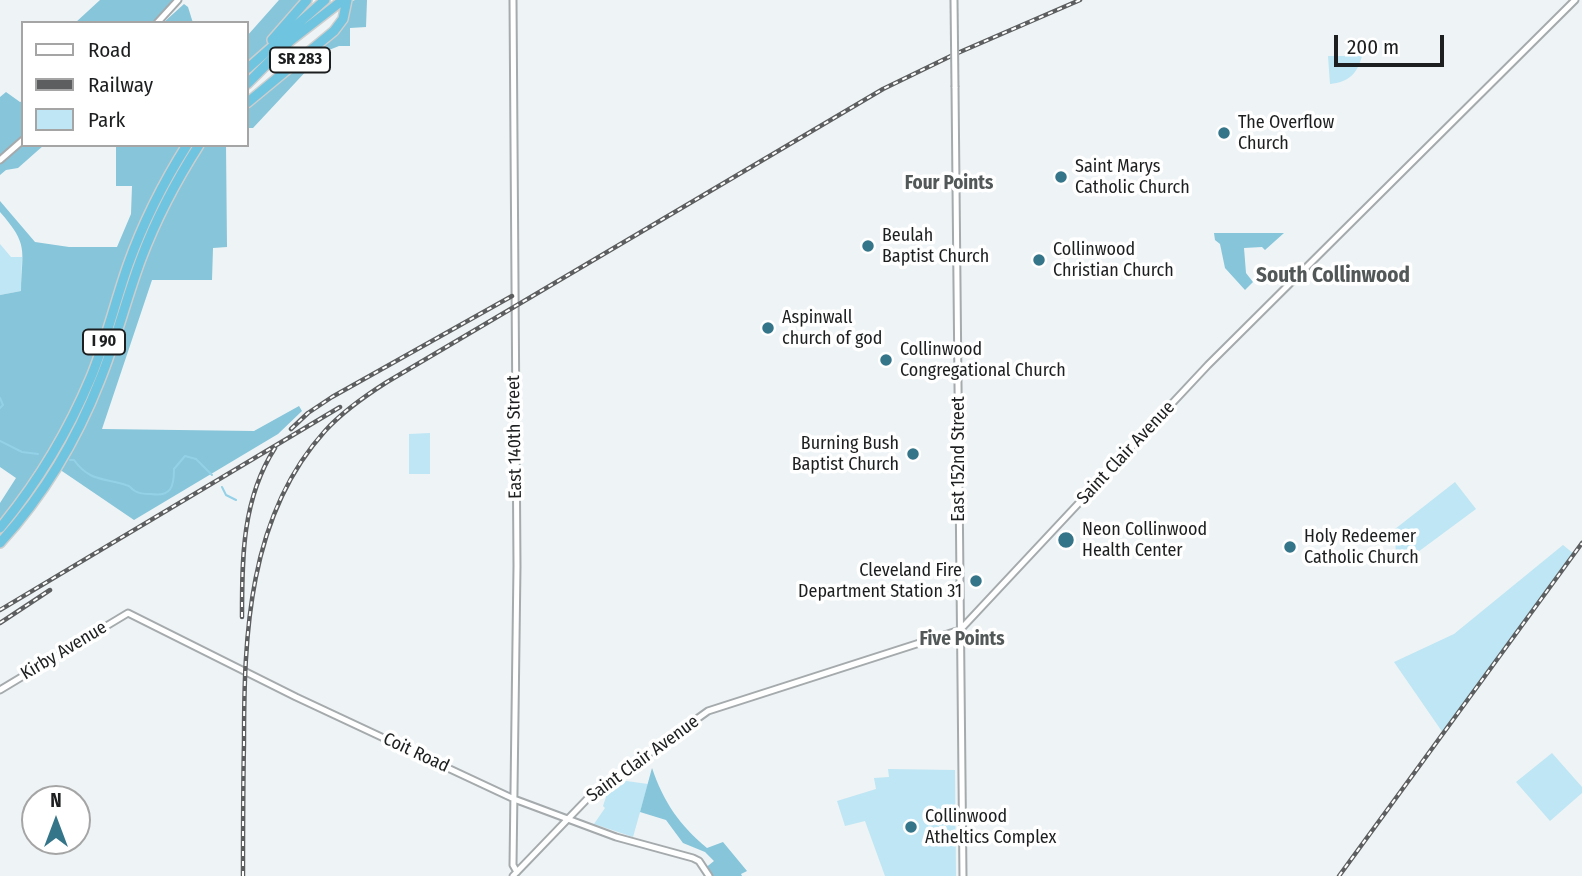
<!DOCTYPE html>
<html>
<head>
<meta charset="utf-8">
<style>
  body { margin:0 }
  #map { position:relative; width:1582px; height:876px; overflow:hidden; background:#eef3f5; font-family:"Fira Sans Condensed",sans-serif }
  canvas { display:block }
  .legend { position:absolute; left:21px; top:21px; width:228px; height:126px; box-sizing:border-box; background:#fff; border:2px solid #a5a5a5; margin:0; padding:9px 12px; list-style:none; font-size:21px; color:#1d1e1f }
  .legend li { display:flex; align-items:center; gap:14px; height:35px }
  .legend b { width:35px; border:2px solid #a5a5a5 }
  .north { position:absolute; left:21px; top:785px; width:70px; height:70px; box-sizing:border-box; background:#fff; border:2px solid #a5a5a5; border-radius:50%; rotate:0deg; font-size:19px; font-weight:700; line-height:28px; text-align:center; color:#1d1e1f }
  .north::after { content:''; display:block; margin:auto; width:24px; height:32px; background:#357589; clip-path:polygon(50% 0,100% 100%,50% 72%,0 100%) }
  .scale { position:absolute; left:1334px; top:35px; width:110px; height:32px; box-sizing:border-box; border:4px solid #1d1e1f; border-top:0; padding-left:9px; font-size:21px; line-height:24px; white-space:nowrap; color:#1d1e1f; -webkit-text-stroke:5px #fff; paint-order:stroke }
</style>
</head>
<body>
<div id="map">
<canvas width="1582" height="876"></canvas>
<ul class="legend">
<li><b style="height:9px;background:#fff"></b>Road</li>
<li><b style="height:9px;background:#5c5e5f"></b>Railway</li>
<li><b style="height:19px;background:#bee6f4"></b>Park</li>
</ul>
<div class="north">N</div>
<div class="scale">200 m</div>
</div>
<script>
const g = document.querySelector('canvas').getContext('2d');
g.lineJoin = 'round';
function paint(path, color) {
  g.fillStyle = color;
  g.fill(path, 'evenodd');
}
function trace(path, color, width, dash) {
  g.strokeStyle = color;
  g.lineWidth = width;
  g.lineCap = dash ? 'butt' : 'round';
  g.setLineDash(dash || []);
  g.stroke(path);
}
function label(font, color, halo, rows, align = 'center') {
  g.font = font + ' "Fira Sans Condensed",sans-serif';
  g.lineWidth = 7;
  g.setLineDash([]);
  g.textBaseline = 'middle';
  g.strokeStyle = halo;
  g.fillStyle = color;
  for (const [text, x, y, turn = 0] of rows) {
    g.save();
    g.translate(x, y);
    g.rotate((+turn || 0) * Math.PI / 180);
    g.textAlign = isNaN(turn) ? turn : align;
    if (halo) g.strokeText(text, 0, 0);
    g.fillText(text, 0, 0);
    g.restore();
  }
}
paint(new Path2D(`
  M1328 56H1362C1357 74 1349 82 1330 84Z
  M0 244 11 257H22L21 291 0 295Z
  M430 433V474H409V434Z
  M1455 482 1476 509 1399 566 1396 562 1395 529Z
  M1563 545 1574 554 1443 733 1394 662 1454 634Z
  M1552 753 1582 787V793L1550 821 1516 782Z
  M888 769 955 770 956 876H885L865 821 845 826 837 801 876 789 874 778 889 777Z
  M619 780 648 784 633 837 594 824 605 808 603 806 606 797 604 791Z`), '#bee6f4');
paint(new Path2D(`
  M100 0H178L157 23H75Z
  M279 0H307L247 69V36Z
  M355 0H367L366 27 350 28V46H339L324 52 253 128H247V103L334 31 347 3Z
  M184 4 188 7 193 23H163Z
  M6 92 20 102 23 101V145H44L18 168 6 170 0 175V97Z
  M116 145H187L158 196 79 405 0 528V503L16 478 0 467V295L21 291C22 249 29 245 0 212V201L35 242 69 247H117L131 214 132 186H116Z
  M202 145H226L227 247 213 248 212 280H152L102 429 254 431 299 406 302 411 278 434 134 520 56 467 92 400 160 214Z
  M1214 233H1284L1265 250 1262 247 1244 248 1246 273 1253 282 1245 290 1225 268 1220 244 1215 240Z
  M652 768C663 801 680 826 707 848L723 842 747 871 741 874 742 876H709L704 869 714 861 705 852 683 843 666 820 640 812Z`), '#86c5da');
trace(new Path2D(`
  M0 398 3 405 0 408
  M0 441 22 452 38 454
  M70 460H74C89 481 103 478 126 485 133 487 128 487 135 491 138 493 146 494 151 494 171 497 174 487 174 469L185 456 196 459 212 475
  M222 487 226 495 236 500`), '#93d1e7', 2);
const minor = new Path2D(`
  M513 0 517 566 513 865 517 872
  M157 23 178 0
  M955 87 963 876
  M0 160 23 140
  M0 690 128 613 296 697 514 799 616 837 693 858 699 861 709 876
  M513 876 591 795 708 711 960 630 1208 365 1575 0`);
const highway = new Path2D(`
  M272 40 307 0
  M247 69 325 0
  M247 84 290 41 343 0
  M247 103 334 31 343 19 347 0
  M0 528C38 482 68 432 91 377 106 341 115 302 128 265 143 223 163 183 187 145
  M0 543C43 496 77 439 100 380 116 341 126 299 141 259 156 219 176 181 199 145`);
trace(minor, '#a5aaac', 9);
trace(highway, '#cdcece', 12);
trace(minor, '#fff', 5);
trace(highway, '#6fc4df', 9);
const rail = new Path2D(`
  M291 429 308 413 332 397 512 296
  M0 610 340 407
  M242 617C242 558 242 499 275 448
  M0 623 50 590
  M243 876C243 832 243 787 244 743 244 635 248 516 325 431 343 411 365 396 387 382L883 89 953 55 1080 0
  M1339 876 1582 543`);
trace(rail, '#5c5e5f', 4.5);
trace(rail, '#fff', 2, [5]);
const minorBridge = new Path2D(`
  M954 0 955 87`);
trace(minorBridge, '#a5aaac', 9, []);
trace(minorBridge, '#fff', 5);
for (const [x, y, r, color] of [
  [1224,133,7,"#357589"],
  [1061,177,7,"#357589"],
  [868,246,7,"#357589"],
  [1039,260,7,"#357589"],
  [768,328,7,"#357589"],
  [886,360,7,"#357589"],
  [913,454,7,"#357589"],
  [1066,540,9,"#357589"],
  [1290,547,7,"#357589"],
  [976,581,7,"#357589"],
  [911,827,7,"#357589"]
]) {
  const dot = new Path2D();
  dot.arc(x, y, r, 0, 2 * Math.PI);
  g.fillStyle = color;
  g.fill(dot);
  trace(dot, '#fff', 2.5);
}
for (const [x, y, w] of [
  [300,60,60],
  [104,342,42]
]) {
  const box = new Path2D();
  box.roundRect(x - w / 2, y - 12.5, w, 25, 5);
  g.fillStyle = '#fff';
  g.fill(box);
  trace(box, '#1d1e1f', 2);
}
label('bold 16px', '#1d1e1f', null, [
  ["SR 283",300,60],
  ["I 90",104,342]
]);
label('18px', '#1d1e1f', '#fff', [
  ["The Overflow",1238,123],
  ["Church",1238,144],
  ["Saint Marys",1075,167],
  ["Catholic Church",1075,188],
  ["Beulah",882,236],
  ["Baptist Church",882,257],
  ["Collinwood",1053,250],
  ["Christian Church",1053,271],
  ["Aspinwall",782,318],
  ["church of god",782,339],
  ["Collinwood",900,350],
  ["Congregational Church",900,371],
  ["Burning Bush",899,444,"right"],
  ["Baptist Church",899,465,"right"],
  ["Neon Collinwood",1082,530],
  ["Health Center",1082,551],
  ["Holy Redeemer",1304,537],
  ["Catholic Church",1304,558],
  ["Cleveland Fire",962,571,"right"],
  ["Department Station 31",962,592,"right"],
  ["Collinwood",925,817],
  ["Atheltics Complex",925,838]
], 'left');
label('18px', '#1d1e1f', '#fff', [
  ["East 140th Street",515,437,-91],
  ["Saint Clair Avenue",1126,453,-47],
  ["East 152nd Street",959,459,-90],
  ["Kirby Avenue",64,651,-31],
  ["Coit Road",416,753,25],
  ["Saint Clair Avenue",643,759,-36]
]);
label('bold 19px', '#525758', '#fff', [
  ["Four Points",949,184],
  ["Five Points",962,640]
]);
label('bold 21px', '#525758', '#fff', [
  ["South Collinwood",1333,276]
]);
</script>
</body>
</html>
